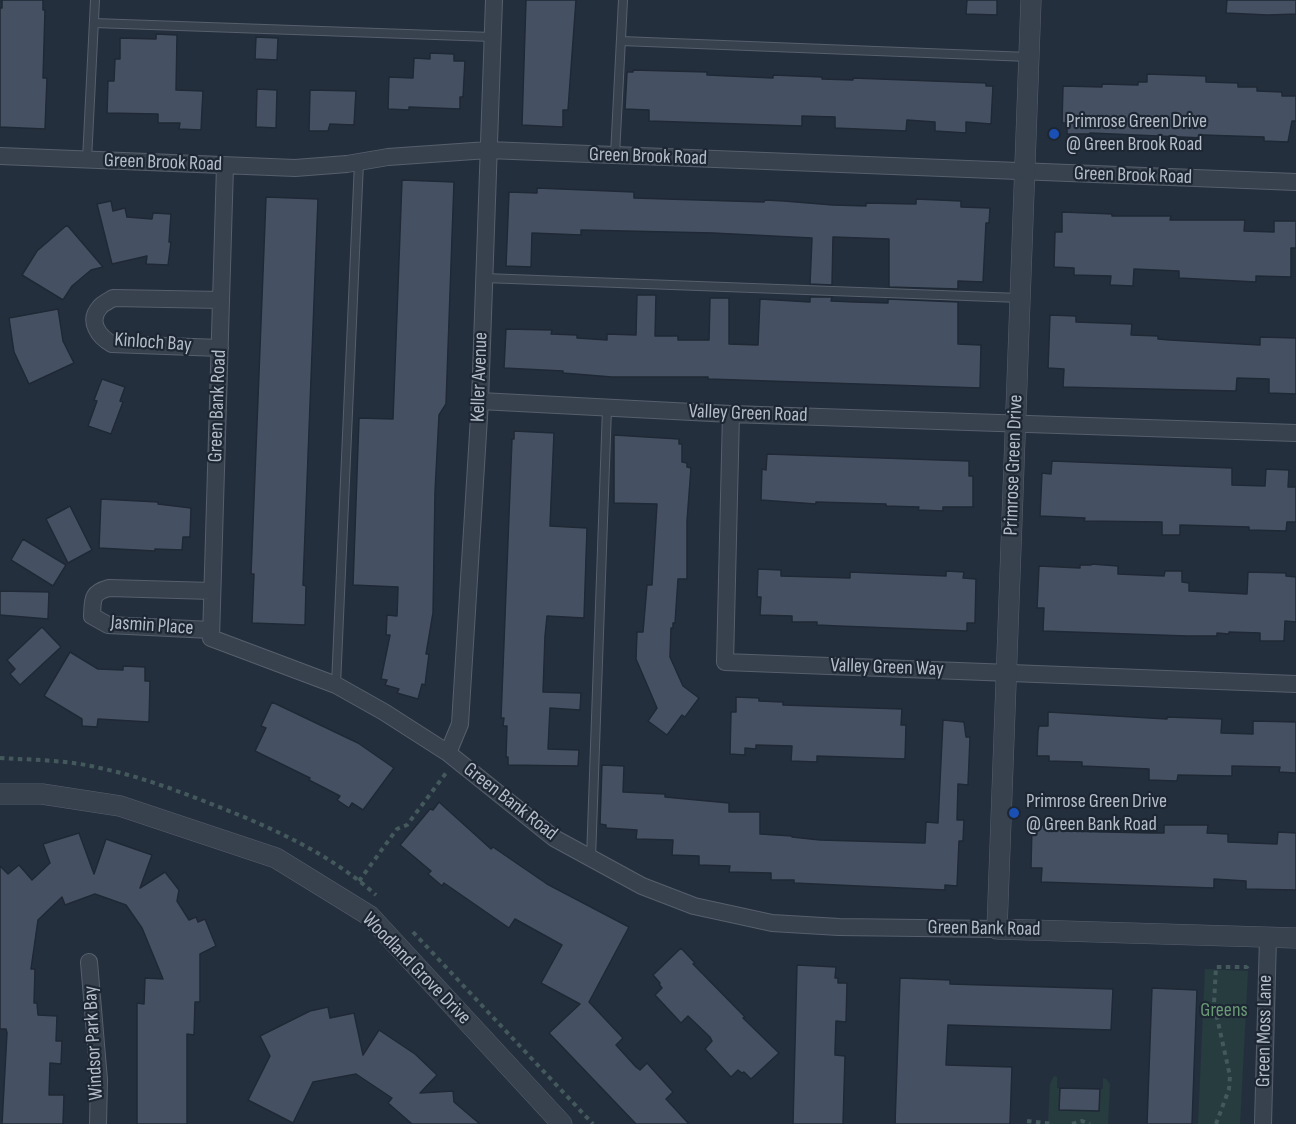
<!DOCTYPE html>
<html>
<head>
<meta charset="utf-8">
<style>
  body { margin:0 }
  canvas { display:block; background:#242f3e }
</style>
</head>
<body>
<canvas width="1296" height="1124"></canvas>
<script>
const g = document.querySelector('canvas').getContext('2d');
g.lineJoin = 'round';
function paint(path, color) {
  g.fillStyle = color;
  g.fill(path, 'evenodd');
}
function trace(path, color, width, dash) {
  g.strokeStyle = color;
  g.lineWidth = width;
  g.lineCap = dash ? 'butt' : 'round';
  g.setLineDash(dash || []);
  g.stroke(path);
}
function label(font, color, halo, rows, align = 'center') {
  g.font = font + ' "Sofia Sans Condensed",sans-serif';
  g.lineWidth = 4.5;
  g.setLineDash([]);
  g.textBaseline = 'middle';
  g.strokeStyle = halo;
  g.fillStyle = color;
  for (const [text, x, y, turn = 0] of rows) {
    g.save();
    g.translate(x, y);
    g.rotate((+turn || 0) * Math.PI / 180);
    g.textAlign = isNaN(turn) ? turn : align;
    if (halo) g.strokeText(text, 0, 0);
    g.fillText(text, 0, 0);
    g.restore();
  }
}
paint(new Path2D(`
  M1205 969 1248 971 1240 1124H1198Z
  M1054 1076 1057 1077V1088H1060L1059 1110 1099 1111 1100 1089H1103V1078L1106 1079 1110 1084 1108 1124H1048L1050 1084Z`), '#263c3f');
const building = new Path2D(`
  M2 0H43V10H45L43 78H47L45 129 0 127V8H2Z
  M526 0H576L568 110H563V127L522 125Z
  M967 0H997V15L966 14Z
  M1227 0H1296V14L1268 15 1226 13Z
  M156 34 177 35 176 90 203 91 201 130 179 129 180 123H158V114L107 113 108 81H114L115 59H120V38L156 39Z
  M256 37 278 38 277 60 255 59Z
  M430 53 454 54V61H465L463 97H460V109L409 107V110L388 109 389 77 413 78 414 58 430 59Z
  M633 70 707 72V75L773 78V75L822 77V79L853 80V78L986 83V86H993L991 124 966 122V133L935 131V122L907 120 906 131 835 128V117L802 116V126L649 121V110L625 109 627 72H633Z
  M1147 74 1206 76V82L1238 83V87H1257V91L1282 92V96H1296V121H1292L1288 142 1264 141V137L1203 135V138L1090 133 1089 134H1067V123H1062L1063 86 1102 87V84L1138 85V82H1147Z
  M257 89 277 90 276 128 256 127Z
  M310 90 356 91 354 125 330 124 328 131H309Z
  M402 180 454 182 446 404 439 415 435 492 433 613 426 654H429L425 685 422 684 418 699 397 693 399 689 385 685 387 680 381 679 390 635H386L387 615 397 616 398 587 353 585 359 418 393 419Z
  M537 188 634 192V198L764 202 765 200 784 201 833 205 866 206V203L916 204V199L961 201V207L990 208 989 223H986L983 282 958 281V289L889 287V239L833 237 832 285 810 284 812 238 713 233 581 230V235L532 233 531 267 506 266 509 192 537 193Z
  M266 197 318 199 303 585 306 586 305 625 252 623 254 574H251Z
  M111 201 113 211 125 208 127 217 152 219 153 213 171 214 169 242H171L168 265 146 264 147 256 112 264 97 204Z
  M1062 212 1112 214V216H1171L1170 220H1245L1244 231 1274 232V221H1296V248H1291V277L1256 276V282L1179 278V271L1134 269 1133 286 1110 285 1111 276 1074 275V268L1054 267 1055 232H1062Z
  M67 225 103 267 91 270 72 286 63 300 22 275 37 251Z
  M637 295H656L655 336H678V340H709L710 298H729V344L758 345 760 299 810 302V297H832L831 301 855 302 888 303V299L958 302V344L981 345 980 388 708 379V377H612L563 373V371L504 368 506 329 552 330 551 334 577 335V338L607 340V334L636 335Z
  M58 309 63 341 74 363 29 384 14 352 9 318Z
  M1050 315 1076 316V322L1132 324 1131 335 1158 336V339L1170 340 1260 345V337L1296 338V394L1269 393V379L1237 378 1236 391 1063 387 1064 369 1048 368Z
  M102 379 125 387 120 401 123 402 111 434 88 426 97 401 94 400Z
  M514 431 554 433 550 526 587 528 584 618 547 616 545 636 543 692 581 693 580 710 550 708 548 749 579 750 578 766 508 765V757H506L507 726H503L504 718H501L512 439H514Z
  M614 435 679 439V444H682V462L687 463V467L691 468 687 521V579H678L675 623H673V628H671L670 657 683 686 699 698 685 717 682 715 667 735 648 721 657 708 636 659 637 632H643L647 585H652L657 504 614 503Z
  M767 454 969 461V476H973V507H943V511L918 510 919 507 886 506V504L816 502V504L761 500 762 469 766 470Z
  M1052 461 1232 468V485L1265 486 1266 469 1289 470 1288 487H1296V522H1287L1286 531 1249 530V527L1180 525V535H1162V522L1084 521 1085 518 1040 516 1042 473 1051 474Z
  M101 499 158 502V504L191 508 190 537H183L182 550 155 549V551L99 548Z
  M70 506 92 550 68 563 46 519Z
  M23 539 66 565 53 586 11 560Z
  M1092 564 1118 566V574L1164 576 1165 571H1182V582L1189 583V591L1247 594 1248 572 1286 573V576L1296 577V622L1285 621 1284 641H1260V633L1229 632V634L1217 633V636H1187L1043 631 1044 608H1037L1039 566 1080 568V565H1091Z
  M758 569 781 570V576L850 578V572L946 576V571L964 572 963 578 976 579 975 623H967V631L839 626 817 625V622H792V616L760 615 761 597H757Z
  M0 591 49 592 48 619 0 615Z
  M42 627 61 647 20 685 10 674 15 669 7 660Z
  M70 652 98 669 123 670V666L145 667V681H150L149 722 98 719 97 727 82 726V719L44 696Z
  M736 697 759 698V701L783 702V705L902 709 901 725H906L905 759 817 756V762L791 761 792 746 756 745V749L745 748V755L730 754 731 712H736Z
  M272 702 358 743 394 768 363 810 352 803 349 808 337 800 340 796 309 780 310 778 255 751 266 728 261 726Z
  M1048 712 1167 719V717L1222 719 1221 733 1253 734V721L1296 722V773L1279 772 1280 767 1232 766V776L1178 775 1177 781 1149 780V769L1082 766V762L1049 761V756H1037L1038 731 1039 726H1048Z
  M943 720 964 722 966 737H970L968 785 958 784 957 820H964L963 841H959L957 886 945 885V890L794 883V880H771V873L729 872 730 866 699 865V856L672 855 673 840 636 839 637 830 606 828V825L600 824 602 765 624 766 623 792 665 794V797L729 803V812H760V834L792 836V837L820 840 925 843 926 822 938 823Z
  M439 802 491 849 493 847 547 884 629 927 589 1002 623 1038 616 1045 636 1067 640 1070 647 1063 673 1092 666 1099 689 1124H636L549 1033 580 1004 541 983 562 945 515 919 509 928 444 883 442 886 428 874 431 871 400 845 430 809 433 810Z
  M1044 823 1064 824V831L1151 833H1164V825H1208L1207 833 1228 834V842L1277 844 1278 832 1296 833V890L1246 889V881L1214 879V888L1041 882 1042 868H1031L1032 825H1044Z
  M79 833 94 874 106 839 152 855 140 888 165 872 179 890 177 901 189 920 196 917 198 922 205 919 216 946 200 954V1002H195L194 1035 187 1034V1124H137V1003L144 1004 145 978 163 979 142 928 126 905 95 894 65 905 62 897 38 920 31 969H35L34 1003H37L38 1015 57 1016 56 1041H62L61 1064 50 1063 49 1095H64L63 1124H2L7 1033 6 1029H0V866L8 874 19 865 32 880 50 863 43 844Z
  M681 948 695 963 693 964 745 1017 743 1018 779 1053 751 1079 744 1072 742 1073 738 1070 731 1077 705 1049 712 1041 710 1037 688 1016 681 1023 655 995 662 988 659 984 660 983 653 975Z
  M797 965 836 967 835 978H838V983H847L846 1022 836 1021 835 1050V1055L845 1056 843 1124H793Z
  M900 978 950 980V984L1113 989 1111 1030 948 1025 946 1065 1012 1067 1010 1124H895Z
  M1152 988 1197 990 1192 1124H1147Z
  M328 1007 330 1018 354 1013 363 1055 379 1030 415 1054 437 1075 420 1093 453 1091 454 1102 480 1124H412L388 1103 392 1098 356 1074 313 1082 293 1123 248 1100 270 1056 260 1036 310 1011Z
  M1060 1088 1100 1089 1099 1111 1059 1110Z`);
paint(building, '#455162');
trace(building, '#1f2835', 1.5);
const service = new Path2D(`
  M94 23 492 37
  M621 41 1029 57
  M615 155 623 0
  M87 160 95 0
  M484 278 1020 298
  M336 685 359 162
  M591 859 607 408`);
const minor = new Path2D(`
  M0 156 295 168 347 164 388 157 488 150 1296 182
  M225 166 211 638 336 685 384 712 448 753 554 838 642 886 694 906 772 923 839 927 997 929
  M220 348 112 344C99 337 87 321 100 307 103 303 109 301 113 298L221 300
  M480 401 731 414 1296 433
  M731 414 725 662 1296 684
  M211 630 108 625 92 616C93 599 91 593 109 588L212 591
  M448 753 460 724 480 401 494 0
  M89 962 99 1080 98 1124
  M1263 1124 1268 937`);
const tertiary = new Path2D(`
  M1031 0 997 929 1296 938
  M0 794H42L120 806 276 858 370 916 562 1124`);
trace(service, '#565f6c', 10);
trace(minor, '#565f6c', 18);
trace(tertiary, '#565f6c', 21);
trace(new Path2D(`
  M0 758C33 760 68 760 100 768 138 776 173 789 209 803 268 826 328 852 376 895
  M359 881 397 829 407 825 446 773
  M413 932 593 1124
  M1027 1121 1053 1124
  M1072 1124 1082 1121 1090 1124
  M1216 1124 1229 1089 1230 1076 1214 1004 1216 967H1247L1250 962`), '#44595c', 4, [4.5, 4.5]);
trace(service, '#38414e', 8);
trace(minor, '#38414e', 16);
trace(tertiary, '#38414e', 20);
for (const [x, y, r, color] of [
  [1054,134,6,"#1a4fb4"],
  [1014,813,6,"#1a4fb4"]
]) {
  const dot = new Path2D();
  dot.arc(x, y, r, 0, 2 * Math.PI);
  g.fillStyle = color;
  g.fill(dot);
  trace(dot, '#1d2633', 2);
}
label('20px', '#b4bcc9', '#1d2633', [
  ["Primrose Green Drive",1066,122],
  ["@ Green Brook Road",1066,145],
  ["Primrose Green Drive",1026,802],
  ["@ Green Bank Road",1026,825]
], 'left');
label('20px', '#b4bcc9', '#1d2633', [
  ["Green Brook Road",648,157,2],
  ["Green Brook Road",163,163,2],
  ["Green Brook Road",1133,176,2],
  ["Kinloch Bay",153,343,4],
  ["Keller Avenue",480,377,-88],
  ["Green Bank Road",218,406,-88],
  ["Valley Green Road",748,414,2],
  ["Primrose Green Drive",1014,465,-88],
  ["Jasmin Place",152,626,4],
  ["Valley Green Way",887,668,2],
  ["Green Bank Road",510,802,38],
  ["Green Bank Road",984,929,1],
  ["Woodland Grove Drive",416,969,46],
  ["Green Moss Lane",1265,1031,-89],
  ["Windsor Park Bay",94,1043,-93]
]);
label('20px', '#6b9a76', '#1d2633', [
  ["Greens",1224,1011]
]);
</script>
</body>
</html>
